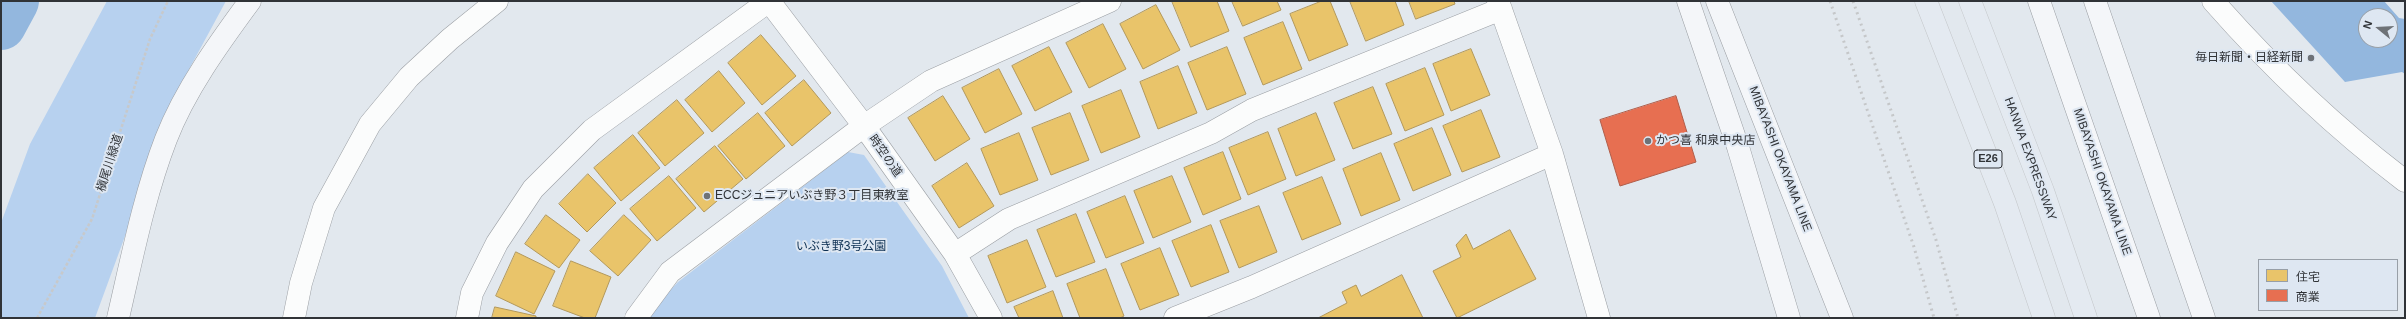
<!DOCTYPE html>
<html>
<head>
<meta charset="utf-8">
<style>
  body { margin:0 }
  #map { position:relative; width:2406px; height:319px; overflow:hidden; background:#e2e8ee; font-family:Arial,"Noto Sans JP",sans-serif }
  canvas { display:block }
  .frame { position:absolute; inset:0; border:2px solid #303337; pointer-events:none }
  .legend { position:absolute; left:2258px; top:259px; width:140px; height:52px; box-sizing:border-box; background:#dee7f2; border:1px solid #989fa7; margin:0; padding:5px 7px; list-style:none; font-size:12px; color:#303337 }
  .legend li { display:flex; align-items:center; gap:8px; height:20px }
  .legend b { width:20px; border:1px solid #989fa7 }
  .north { position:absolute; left:2358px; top:8px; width:40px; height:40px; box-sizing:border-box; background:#dee7f2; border:1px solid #989fa7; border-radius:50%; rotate:288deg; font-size:11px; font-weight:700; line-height:16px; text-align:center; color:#303337 }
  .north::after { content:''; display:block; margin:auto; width:14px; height:18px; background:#6e7277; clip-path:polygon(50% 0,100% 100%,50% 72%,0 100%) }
</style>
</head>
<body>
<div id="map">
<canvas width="2406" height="319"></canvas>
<div class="frame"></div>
<ul class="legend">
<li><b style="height:11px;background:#e9c46a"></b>住宅</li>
<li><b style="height:11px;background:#e76f51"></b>商業</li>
</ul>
<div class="north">N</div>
</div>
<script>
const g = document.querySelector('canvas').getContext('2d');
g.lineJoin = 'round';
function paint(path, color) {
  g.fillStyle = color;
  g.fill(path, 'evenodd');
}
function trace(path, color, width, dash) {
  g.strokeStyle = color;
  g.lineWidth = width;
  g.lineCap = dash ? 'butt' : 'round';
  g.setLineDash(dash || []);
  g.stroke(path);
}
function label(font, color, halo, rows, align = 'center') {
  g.font = font + ' Arial,"Noto Sans JP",sans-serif';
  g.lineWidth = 4;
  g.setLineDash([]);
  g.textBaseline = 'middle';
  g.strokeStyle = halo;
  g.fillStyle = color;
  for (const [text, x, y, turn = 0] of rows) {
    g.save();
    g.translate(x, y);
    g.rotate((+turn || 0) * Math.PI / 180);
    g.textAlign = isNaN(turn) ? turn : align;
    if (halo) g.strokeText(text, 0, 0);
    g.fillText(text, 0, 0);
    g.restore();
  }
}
paint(new Path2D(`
  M107 1H226L180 86 95 318H1V223L30 144Z
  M848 152 864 155 942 266 969 318H649L659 302 678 282Z`), '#b7d1ef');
paint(new Path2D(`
  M2271 1H2384L2399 18 2405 19V74L2402 72 2345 82ZM2366 16H2390V40H2366Z`), '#93b7de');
const homes = new Path2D(`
  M1172 1H1217L1229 31 1191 47Z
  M1232 1H1277L1281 10 1243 26Z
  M1322 1H1330L1348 45 1309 61 1290 14Z
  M1350 1H1395L1404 25 1366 41Z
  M1409 1H1454L1455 4 1416 19Z
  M1156 5 1180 50 1143 69 1120 24Z
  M1283 22 1302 69 1263 85 1244 38Z
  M1103 24 1126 69 1089 88 1066 43Z
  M761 35 796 76 762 105 728 63Z
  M1049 47 1072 92 1035 111 1012 66Z
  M1227 47 1246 94 1207 110 1188 63Z
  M1471 49 1490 95 1451 111 1433 64Z
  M1178 66 1197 113 1158 129 1140 82Z
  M1425 68 1444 115 1405 131 1386 84Z
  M999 69 1022 114 985 133 962 88Z
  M719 71 745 103 712 132 685 100Z
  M804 80 831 113 792 146 765 113Z
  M1373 87 1392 134 1353 149 1334 103Z
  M1121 90 1140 137 1101 153 1082 106Z
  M943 96 970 139 935 161 908 118Z
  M677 100 704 133 665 166 638 133Z
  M1481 110 1500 157 1462 172 1443 126Z
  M758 113 785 146 746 179 718 146Z
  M1070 113 1089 160 1051 175 1032 128Z
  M1316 113 1335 160 1296 176 1278 129Z
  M1432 128 1451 175 1413 191 1394 144Z
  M1268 132 1286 179 1248 195 1229 148Z
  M1019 133 1038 180 1000 195 981 149Z
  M633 135 660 168 621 201 594 168Z
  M715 146 743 179 704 212 676 179Z
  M1223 152 1241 199 1203 215 1184 168Z
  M1381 153 1400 200 1361 216 1343 169Z
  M967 163 994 206 959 228 932 186Z
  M588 174 616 203 587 232 559 204Z
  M669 176 696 208 657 241 630 209Z
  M1172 176 1191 222 1153 238 1134 191Z
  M1322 177 1341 224 1302 240 1283 193Z
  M1125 196 1144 243 1106 258 1087 212Z
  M1259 206 1277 252 1239 268 1220 221Z
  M1076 214 1095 262 1056 277 1037 230Z
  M546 215 580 240 559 268 525 244Z
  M624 215 651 240 618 276 590 251Z
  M1211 225 1229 272 1191 287 1172 241Z
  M1510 230 1536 279 1457 318 1433 271 1461 257 1456 245 1466 234 1473 249Z
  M1027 240 1046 287 1007 303 988 256Z
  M1160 248 1179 295 1140 310 1121 264Z
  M516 252 555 271 534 314 496 296Z
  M571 261 611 277 595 318H585L553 306Z
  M1106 269 1124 316 1120 318H1080L1067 284Z
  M1402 275 1423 318H1318L1347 303 1342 292 1356 285 1361 296Z
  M1053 291 1063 318H1019L1014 307Z
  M495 307 536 316V318H492Z`);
paint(homes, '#e9c46a');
trace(homes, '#b2985b', 1);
const shops = new Path2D(`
  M1676 96 1696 162 1620 186 1600 120Z`);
paint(shops, '#e76f51');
trace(shops, '#b05d49', 1);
trace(new Path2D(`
  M1 25 14 1`), '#93b7de', 50);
const street = new Path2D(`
  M769 1 864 126 955 254 991 318
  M1498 1 1552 154 1599 318
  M2213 1C2271 67 2335 128 2405 181
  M955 254 1009 219 1211 133 1252 110 1501 9
  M294 318 301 283 324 208 370 124 409 77 450 39 497 1
  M467 318 472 293 497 243 533 189 592 130 769 1
  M636 318 670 272 864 126 931 81 1110 1
  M1175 318 1252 287 1552 154`);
const secondary = new Path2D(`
  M1688 1 1738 147 1789 318
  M1717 1 1842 318
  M2039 1 2149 318
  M2095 1 2204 318
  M118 318C132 258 144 196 166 139 185 90 219 43 250 1`);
const highway = new Path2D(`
  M1926 1 2005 203 2044 318
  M1970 1 2043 191 2086 318`);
trace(street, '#9a9ea3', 23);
trace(secondary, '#9a9ea3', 23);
trace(highway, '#c3c6c9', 23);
trace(new Path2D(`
  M37 318 92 219 150 39 168 1`), '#c7c9cb', 2.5, [3, 2]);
trace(street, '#fbfcfc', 22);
trace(secondary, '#f4f6f9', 22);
trace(highway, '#e4eaf1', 22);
trace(new Path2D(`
  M1830 1 1914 247 1934 318
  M1853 1 1936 240 1958 318`), '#c5c7c9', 3, [2, 4]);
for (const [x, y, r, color] of [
  [2311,58,4,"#6e7277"],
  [1648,141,4,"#6e7277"],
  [707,196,4,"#6e7277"]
]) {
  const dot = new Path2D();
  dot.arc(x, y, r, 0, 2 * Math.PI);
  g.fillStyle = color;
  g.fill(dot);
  trace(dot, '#dee7f2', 1.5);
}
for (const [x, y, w] of [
  [1988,159,28]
]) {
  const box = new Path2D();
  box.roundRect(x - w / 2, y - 9, w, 18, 3);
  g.fillStyle = '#dee7f2';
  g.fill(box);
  trace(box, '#303337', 1);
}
label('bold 11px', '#303337', null, [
  ["E26",1988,159]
]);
label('12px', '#303337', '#dee7f2', [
  ["毎日新聞・日経新聞",2303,58,"right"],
  ["かつ喜 和泉中央店",1656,141],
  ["ECCジュニアいぶき野３丁目東教室",715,196]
], 'left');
label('12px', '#303337', '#dee7f2', [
  ["時空の道",885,156,55],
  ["MIBAYASHI OKAYAMA LINE",1780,159,69],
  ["HANWA EXPRESSWAY",2030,159,70],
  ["槇尾川緑道",110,163,-72],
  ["MIBAYASHI OKAYAMA LINE",2102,182,71]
]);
label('12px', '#0b2e51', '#dee7f2', [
  ["いぶき野3号公園",841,247]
]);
</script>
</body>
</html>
